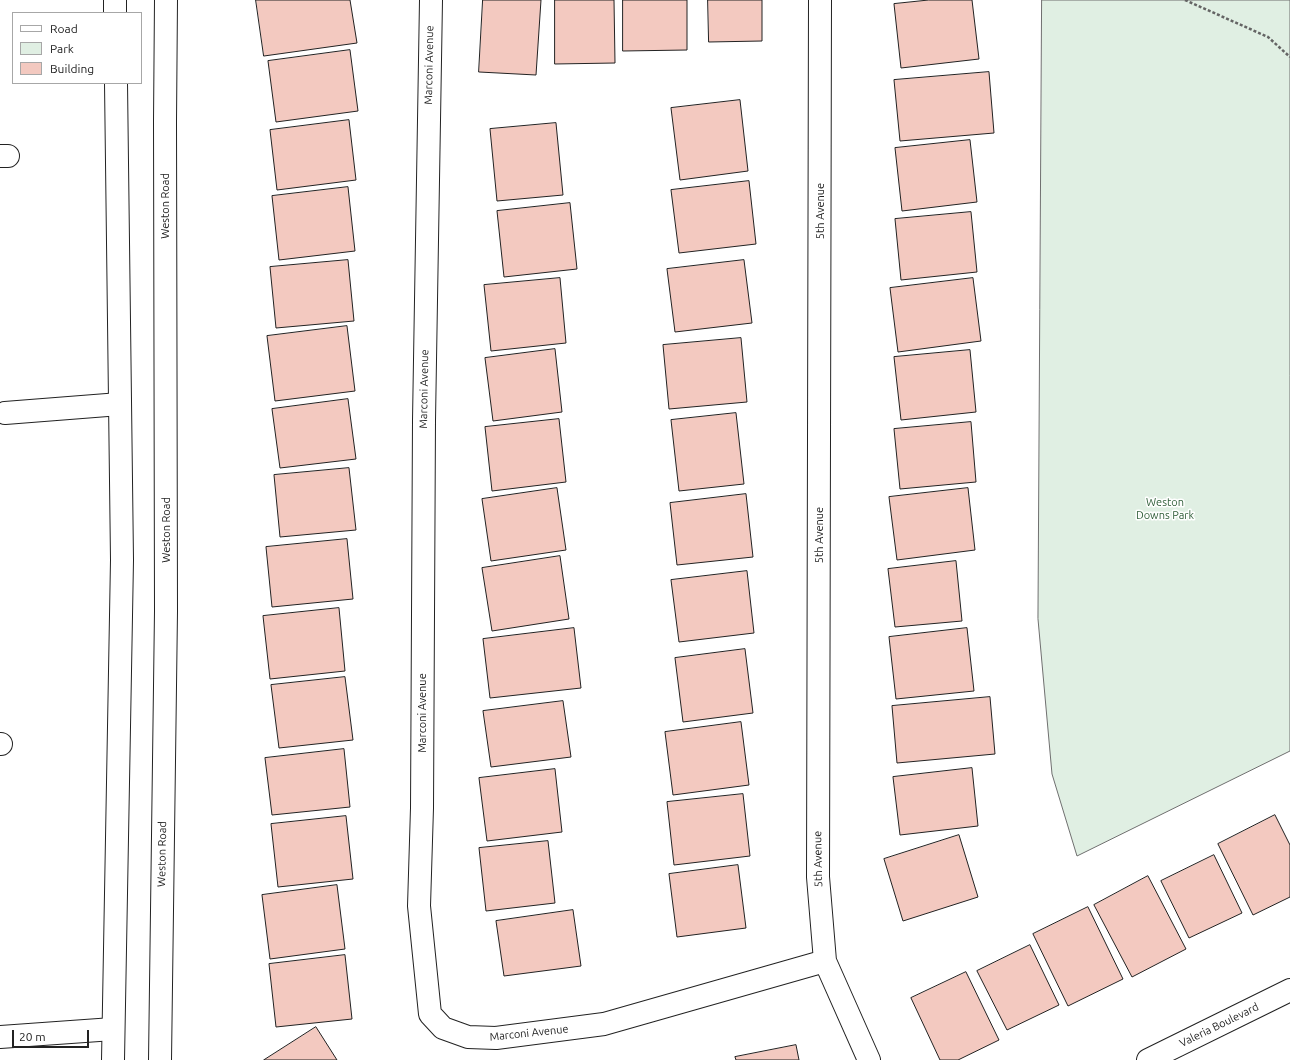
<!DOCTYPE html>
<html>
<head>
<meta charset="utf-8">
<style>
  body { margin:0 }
  #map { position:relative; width:1290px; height:1060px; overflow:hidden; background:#fff; font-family:Ubuntu,sans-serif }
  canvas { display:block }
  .legend { position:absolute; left:12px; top:12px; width:130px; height:72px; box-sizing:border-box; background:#fff; border:1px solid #a7a7a7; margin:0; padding:5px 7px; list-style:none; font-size:12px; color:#222 }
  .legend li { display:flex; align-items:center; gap:8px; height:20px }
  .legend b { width:20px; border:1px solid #a7a7a7 }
  .scale { position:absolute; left:12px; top:1030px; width:77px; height:18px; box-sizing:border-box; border:2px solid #222; border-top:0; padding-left:5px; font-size:12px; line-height:14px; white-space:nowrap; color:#222; -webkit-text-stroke:3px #fff; paint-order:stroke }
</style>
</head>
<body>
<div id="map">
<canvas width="1290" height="1060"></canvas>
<ul class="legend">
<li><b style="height:5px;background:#fff"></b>Road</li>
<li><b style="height:11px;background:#e0efe3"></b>Park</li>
<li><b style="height:11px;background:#f3c9c0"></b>Building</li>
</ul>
<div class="scale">20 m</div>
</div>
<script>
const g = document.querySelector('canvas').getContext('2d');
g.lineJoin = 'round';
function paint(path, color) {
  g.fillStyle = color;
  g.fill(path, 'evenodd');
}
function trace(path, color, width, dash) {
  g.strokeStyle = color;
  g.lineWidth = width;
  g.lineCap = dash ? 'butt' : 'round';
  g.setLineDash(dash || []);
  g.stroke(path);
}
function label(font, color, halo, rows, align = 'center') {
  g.font = font + ' Ubuntu,sans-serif';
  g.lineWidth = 3;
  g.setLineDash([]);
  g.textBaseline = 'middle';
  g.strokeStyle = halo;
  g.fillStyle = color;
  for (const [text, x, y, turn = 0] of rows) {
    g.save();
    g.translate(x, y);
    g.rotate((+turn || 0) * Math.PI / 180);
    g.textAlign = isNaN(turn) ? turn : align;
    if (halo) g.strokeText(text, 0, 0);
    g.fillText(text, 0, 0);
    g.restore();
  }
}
const green = new Path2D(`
  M1042 0H1290V751L1077 856 1052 774 1038 619Z`);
paint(green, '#e0efe3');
trace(green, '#6f6f6f', 1);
const building = new Path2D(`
  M256 0H350L357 43 264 56Z
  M483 0H541L536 75 479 72Z
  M555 0H614L615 63 555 64Z
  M623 0H687V50L623 51Z
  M708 0H762V41L709 42Z
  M929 0H972L979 59 901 68 894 4Z
  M350 50 358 111 276 122 268 61Z
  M989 72 994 133 900 141 894 80Z
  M740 100 748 171 680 180 671 108Z
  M349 120 356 180 277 190 270 130Z
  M556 123 563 195 497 201 490 129Z
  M970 140 977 202 902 211 895 148Z
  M749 181 756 244 679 253 671 190Z
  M348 187 355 251 279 260 272 196Z
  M570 203 577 269 504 277 497 211Z
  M971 212 977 272 901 280 895 219Z
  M348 260 354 321 276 328 270 267Z
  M744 260 752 323 675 332 667 269Z
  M560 278 566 343 491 351 484 285Z
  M973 278 981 341 898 352 890 288Z
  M347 326 355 391 275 401 267 336Z
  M741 338 747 402 669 409 663 345Z
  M555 349 562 412 493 421 485 358Z
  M970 350 976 412 901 420 894 357Z
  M348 399 356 459 280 468 272 409Z
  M736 413 744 484 679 491 671 420Z
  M559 419 566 482 492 491 485 427Z
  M971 422 976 482 900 489 894 429Z
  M349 468 356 530 280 537 274 475Z
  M557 488 566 550 491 561 482 499Z
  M968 488 975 550 897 560 889 497Z
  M746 494 753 557 677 565 670 503Z
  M347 539 353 599 272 607 266 547Z
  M560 556 569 619 492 631 482 568Z
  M956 561 962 621 895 627 888 569Z
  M747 571 754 633 679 642 671 580Z
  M339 608 345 671 270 679 263 616Z
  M574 628 581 688 490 698 483 639Z
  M967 628 974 691 896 699 889 637Z
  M745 649 753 713 683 722 675 658Z
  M345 677 353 740 279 748 271 685Z
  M990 697 995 754 897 763 892 706Z
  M563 701 571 757 491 767 483 711Z
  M741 722 749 785 673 795 665 732Z
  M344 749 350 807 272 815 265 758Z
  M972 768 978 826 900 835 893 777Z
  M555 769 562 832 487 841 479 778Z
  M743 794 750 856 674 865 667 802Z
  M1275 815 1290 845V897L1253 915 1218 844Z
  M346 816 353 879 278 887 271 824Z
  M959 835 978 897 903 921 884 859Z
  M548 841 555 903 486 911 479 848Z
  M1214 855 1242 913 1189 938 1161 881Z
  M738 865 746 928 677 937 669 874Z
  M1148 876 1186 949 1132 977 1094 905Z
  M337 885 345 949 270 959 262 895Z
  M1088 907 1123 979 1068 1006 1033 934Z
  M573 910 581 966 504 976 496 921Z
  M1030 945 1059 1005 1007 1030 977 971Z
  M345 955 352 1019 276 1027 269 964Z
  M966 972 999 1040 958 1060H940L911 998Z
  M316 1027 337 1060H264Z
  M796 1045 799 1060H736L735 1057Z`);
paint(building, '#f3c9c0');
trace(building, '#222', 1);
const minor = new Path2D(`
  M431 0 424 420 422 808 419 906 430 1014 443 1028 468 1037 496 1038 604 1024 825 961
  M820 0 818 877 825 961 869 1060
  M0 156H8
  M5 413 120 404
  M0 744H1
  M0 1037 113 1029
  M1148 1060 1290 990`);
const major = new Path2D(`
  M115 0V13
  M113 1060 122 560 116 83
  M160 1060 166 611 165 121 166 0`);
trace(minor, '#222', 24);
trace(major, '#222', 24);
trace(new Path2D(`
  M1185 0 1268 37 1290 57`), '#646464', 2.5, [3, 2]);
trace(minor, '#fff', 22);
trace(major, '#fff', 22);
label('11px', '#222', '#fff', [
  ["Marconi Avenue",429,65,-89],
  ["Weston Road",165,206,-90],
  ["5th Avenue",820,211,-90],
  ["Marconi Avenue",424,389,-89],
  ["Weston Road",166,530,-90],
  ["5th Avenue",819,535,-90],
  ["Marconi Avenue",422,713,-90],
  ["Weston Road",162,854,-89],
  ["5th Avenue",818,859,-91],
  ["Valeria Boulevard",1219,1025,-26],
  ["Marconi Avenue",529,1033,-6]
]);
label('11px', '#2f5e38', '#fff', [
  ["Weston",1165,502],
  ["Downs Park",1165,515]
]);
</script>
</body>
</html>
